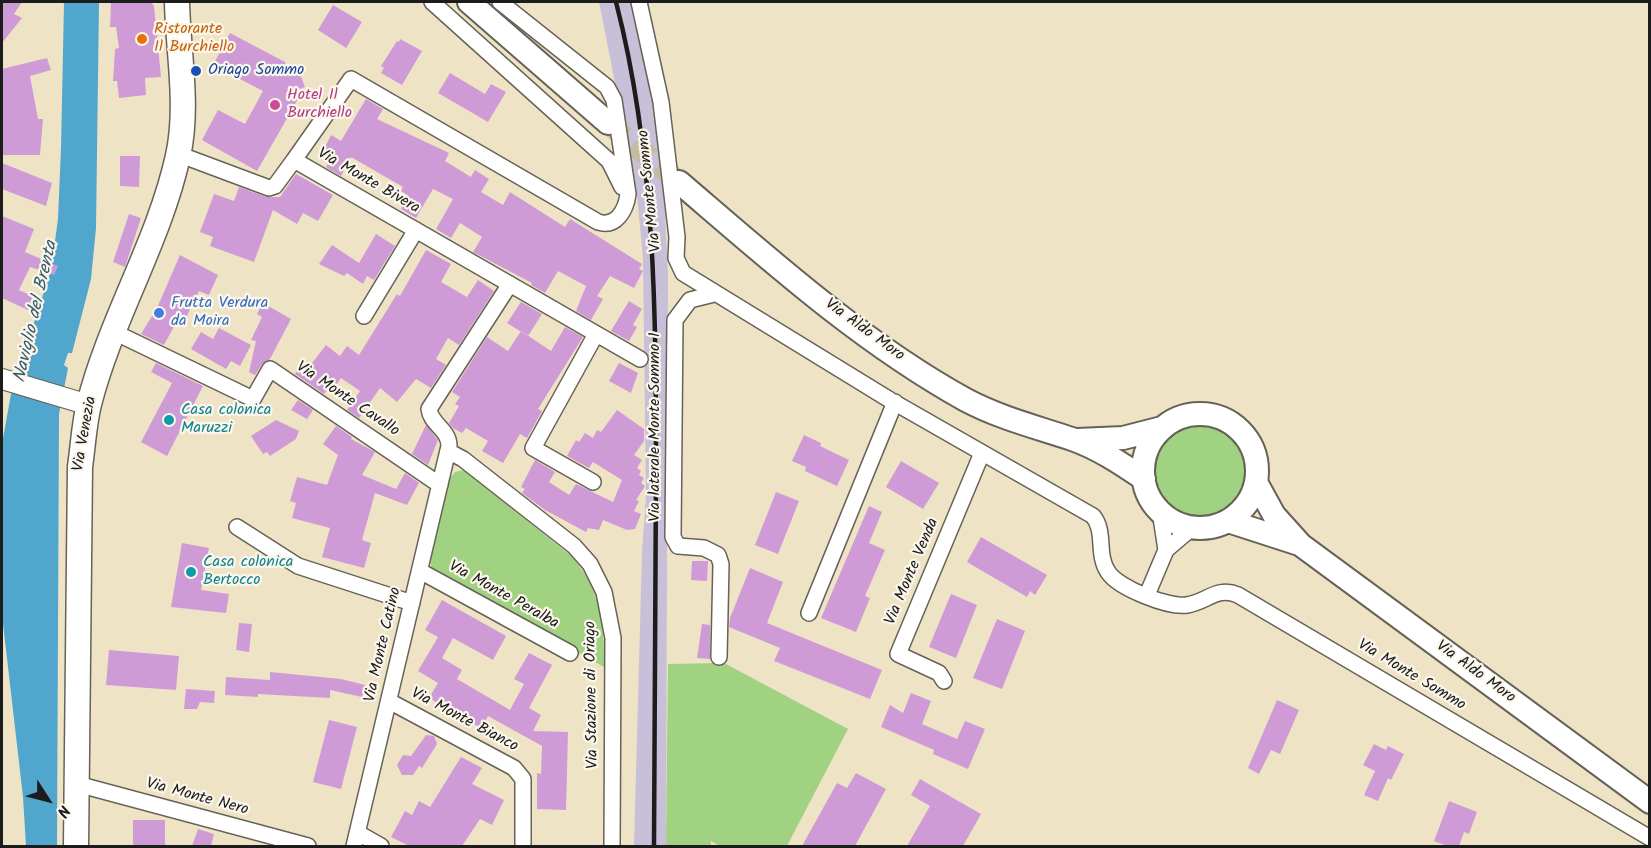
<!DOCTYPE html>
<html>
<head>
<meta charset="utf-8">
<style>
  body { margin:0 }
  #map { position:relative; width:1651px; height:848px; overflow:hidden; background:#efe3c5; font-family:Kalam,sans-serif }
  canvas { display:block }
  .frame { position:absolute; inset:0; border:3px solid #1c1c1c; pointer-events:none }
  .north { position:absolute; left:18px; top:770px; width:60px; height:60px; -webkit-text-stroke:4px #fbf7ec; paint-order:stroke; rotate:126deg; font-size:16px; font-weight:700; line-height:24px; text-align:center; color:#1c1c1c }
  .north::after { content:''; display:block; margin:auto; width:21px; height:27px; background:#1c1c1c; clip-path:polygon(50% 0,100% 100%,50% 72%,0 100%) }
</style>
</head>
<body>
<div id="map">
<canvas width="1651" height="848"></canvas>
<div class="frame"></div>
<div class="north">N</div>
</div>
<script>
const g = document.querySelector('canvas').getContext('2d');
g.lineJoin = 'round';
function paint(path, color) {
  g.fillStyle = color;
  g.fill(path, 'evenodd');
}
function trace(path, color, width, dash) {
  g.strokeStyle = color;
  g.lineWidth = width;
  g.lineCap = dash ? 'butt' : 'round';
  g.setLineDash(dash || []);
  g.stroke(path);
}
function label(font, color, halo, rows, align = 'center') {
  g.font = font + ' Kalam,sans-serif';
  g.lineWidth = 4.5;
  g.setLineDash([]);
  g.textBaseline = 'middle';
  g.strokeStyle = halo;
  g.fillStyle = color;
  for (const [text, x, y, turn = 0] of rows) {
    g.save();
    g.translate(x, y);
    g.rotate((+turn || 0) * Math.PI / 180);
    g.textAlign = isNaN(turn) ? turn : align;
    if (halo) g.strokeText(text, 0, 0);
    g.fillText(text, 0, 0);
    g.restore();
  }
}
paint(new Path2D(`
  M599 2H636L655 103 664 191 668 274 666 846H634L642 552 646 496 643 259 637 194Z`), '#c8bfd8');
paint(new Path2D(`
  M1153 471a47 47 0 1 1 94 0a47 47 0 1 1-94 0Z
  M464 470 571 556C601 590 605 623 604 667L432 571 430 560 447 482 455 472Z
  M724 663 848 729 787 846H719L711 841V846H666L668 664Z`), '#a1d281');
paint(new Path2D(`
  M64 2H99L96 228 91 279 72 353H68L64 365 68 368 59 414 57 846H26L23 797 2 615V444L11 394 51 270 58 219 61 148Z`), '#51a6cd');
paint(new Path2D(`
  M2 2H22L14 14 22 18 2 43Z
  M111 2H151L154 6 161 77 145 78 146 95 119 98 117 81H113L115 49 119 48 116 27H110Z
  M333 5 362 22 346 48 318 30Z
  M230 33 285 62 289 75 299 71 305 87 294 91 298 99 257 171 202 140 218 110 245 124 263 91 213 65Z
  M400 39 422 51 402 85 381 73 384 68 381 66 397 41 399 42Z
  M47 58 51 70 30 76 38 119H43L40 155H2V69Z
  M450 73 485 94 491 84 506 92 488 122 438 93Z
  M366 99 383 109 377 119 449 153 445 161 471 177 475 170 489 179 481 192 503 205 510 192 565 227 570 219 642 264 639 269 643 271 634 288 610 276 597 296 603 299 591 320 576 311 586 286 558 271 545 293 531 285 532 283 473 252 482 237 460 223 451 238 436 229 453 199 433 189 416 218 401 209 409 196 401 191 403 187 351 157 341 176 326 167 333 154 324 149 331 135 341 141Z
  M120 156H140L139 187 120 186Z
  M2 163 52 183 46 206 2 189Z
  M296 174 333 195 318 221 303 213 297 224 273 210 254 262 210 246 213 237 200 232 214 194 234 201 239 187 266 197H280Z
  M129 214 141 218 125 267 113 262Z
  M2 216 34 229 25 252 58 266 54 275 30 267 19 290 34 297 28 310 2 298Z
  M376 234 395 246 374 280 367 276 363 284 347 273 344 276 319 264 332 245 359 263Z
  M426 250 451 264 441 282 467 297 478 280 494 291 459 345 448 338 436 359 446 365 431 388 416 379 397 402 380 388 359 418 347 410 360 391 341 378 330 394 326 391 324 394 295 374 302 363 309 367 326 345 340 356 347 346 359 355 397 294 400 296Z
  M180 255 218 275 209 295 199 291 185 320 179 317 164 345 141 334 157 308Z
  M629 301 642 309 633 325 637 327 629 341 611 331Z
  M521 302 542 314 528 336 507 323Z
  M263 303 291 319 270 359 262 364 255 375 249 372 256 341 251 340 262 317 257 314Z
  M565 327 583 337 538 409 542 411 527 438 520 434 503 463 482 451 488 441 466 428 462 433 453 428 449 423 459 406 455 404 460 397 452 392 487 337 508 351 521 331 551 351Z
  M219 328 251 345 240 366 231 361 226 369 191 349 201 332 213 339Z
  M156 363 203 386 167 456 141 442 172 383 151 372Z
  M619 363 638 373 631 393 609 381Z
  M298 400 313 410 307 419 291 410Z
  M617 410 644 429V441L634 455 642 460 637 468 641 471 639 475 644 478 641 483 645 486 636 500 639 501 634 511 641 514 635 529 627 530 603 520 599 530 588 528 586 532 545 510 522 493 525 489 521 487 535 460 555 472 549 482 569 495 576 484 613 502 622 480 593 462 589 468 567 456 576 440 579 442 585 433 593 438 597 430 601 432Z
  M276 420 299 431 296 439 270 456 267 452 263 454 251 436Z
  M426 425 438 440 428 465 412 454Z
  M336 426 352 437 351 439 375 452 362 475 396 489 405 473 419 483 407 505 375 493 362 540 371 543 364 568 322 557 330 528 292 518 296 503 290 501 297 477 327 485 338 455 323 444Z
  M804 435 821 443 820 446 849 460 837 486 805 471 806 467 792 461Z
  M901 461 939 483 923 509 886 487Z
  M776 492 799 501 778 554 755 545Z
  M869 506 882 512 869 543 885 550 865 596 870 598 856 632 821 618Z
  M981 537 1047 575 1035 595 1030 591 1027 597 967 562Z
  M182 543 209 548 201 590 229 594 226 613 171 607Z
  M692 561H708L707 581 691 580Z
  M750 568 783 582 767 623 882 670 870 699 774 661 780 648 729 627 730 618Z
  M951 594 977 605 956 658 929 647Z
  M442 600 506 636 493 660 453 638 442 658 462 670 457 679 510 710 524 684 514 679 529 653 552 665 529 708 541 715 533 731 568 732 566 810 537 809V773L541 774 542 746 488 716 481 728 429 698 438 683 418 671 438 637 425 630Z
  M997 619 1025 631 1002 689 973 678Z
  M239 623 252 624 249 652 236 650Z
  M702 624 710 625V659L697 658Z
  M109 650 179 656 176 690 106 685Z
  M270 672 341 679 365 685 362 697 330 690V698L258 694V697L225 695 226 677 270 680Z
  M186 689 215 691 214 703 200 702 197 709H184Z
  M911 693 931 701 922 724 957 739 965 721 985 729 968 769 933 754 934 750 881 727 890 705 903 713Z
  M1277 700 1299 710 1280 754 1271 750 1259 774 1248 768Z
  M329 720 357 727 341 789 313 782Z
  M426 735 434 736 437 744 422 768 419 766 413 775H402L397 765 403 755 411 756Z
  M1374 744 1386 750 1388 746 1404 754 1391 780 1388 778 1378 801 1364 795 1375 771 1363 765Z
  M461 757 482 768 472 784 504 800 492 825 480 819 462 846H409L391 837 405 811 412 815 419 801 430 807Z
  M856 773 886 789 855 846H802L837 783 847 788Z
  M920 779 981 814 963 846H907L930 806 911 795Z
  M1449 801 1477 812 1469 834 1464 832 1459 846H1447L1434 841Z
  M133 820H165V846H133Z
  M198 829 214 834 211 846H192Z`), '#cf9bd7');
trace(new Path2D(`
  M608 123 679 182`), '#c5bba3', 22, [22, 11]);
const minor = new Path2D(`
  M432 2 609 161 622 187
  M639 2 661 102 677 237 676 258 683 273 890 400 1093 516C1106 532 1096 554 1108 572 1118 588 1169 608 1187 605 1207 602 1217 586 1238 595L1650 838
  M178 154 269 188 275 186 294 160 640 359
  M294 160 351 79 598 222C616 228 626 210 628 194L614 100 607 87 500 2
  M714 294 690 300 675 320 673 537 678 546 704 548 718 555 721 564 719 657
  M364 316 416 230
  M114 332 253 399 270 369 440 485
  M448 451 463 459 574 546 590 564 604 592 613 638 612 846
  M593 482 533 448 596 334
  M1160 511 1166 550
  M237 527 298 566 412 603
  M420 571 570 653
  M1147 595 1166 550 1193 527
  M809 613 895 402
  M944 681 939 673 898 654 982 453
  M389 701 514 768 523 779V846
  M77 784 308 846
  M358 833 381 846
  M354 846 449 446C449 429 431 425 429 409L510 284`);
const tertiary = new Path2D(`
  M2 379 89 405`);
const secondary = new Path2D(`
  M469 2 608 123
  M679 182C769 259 861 342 966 400 1000 418 1036 427 1072 439 1098 448 1122 464 1144 479
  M1143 471a57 57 0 1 1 114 0a57 57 0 1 1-114 0Z
  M1077 440 1123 438 1162 428
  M1257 484 1274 515 1301 545 1650 802
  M1228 521 1299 544`);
const primary = new Path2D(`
  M76 846 80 467C83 446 84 424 89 404 111 318 159 242 178 156 189 106 178 52 177 2`);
trace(minor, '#666257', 18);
trace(tertiary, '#666257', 22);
trace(secondary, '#666257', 26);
trace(primary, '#666257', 27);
trace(minor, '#fff', 15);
trace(tertiary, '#fff', 20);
trace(secondary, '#fff', 22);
trace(primary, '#fff', 24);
trace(new Path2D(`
  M616 2C656 157 656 316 656 475 656 599 655 723 654 846`), '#1c1c1c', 4.5);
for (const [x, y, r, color] of [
  [142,39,6,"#e8710a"],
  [196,71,6,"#1a4fb4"],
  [275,105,6,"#d1479c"],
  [159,313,6,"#3f7fe0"],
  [169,420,6,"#0f9aa8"],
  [191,572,6,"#0f9aa8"]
]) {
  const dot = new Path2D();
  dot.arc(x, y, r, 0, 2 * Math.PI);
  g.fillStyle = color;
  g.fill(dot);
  trace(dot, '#fbf7ec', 2);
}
label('16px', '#c56008', '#fbf7ec', [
  ["Ristorante",154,30],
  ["Il Burchiello",154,48]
], 'left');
label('16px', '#164399', '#fbf7ec', [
  ["Oriago Sommo",208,71]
], 'left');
label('16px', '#b23c85', '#fbf7ec', [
  ["Hotel Il",287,96],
  ["Burchiello",287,114]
], 'left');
label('16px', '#1c1c1c', '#fbf7ec', [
  ["Via Monte Bivera",368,182,30],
  ["Via Monte Sommo",651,191,-96],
  ["Via Aldo Moro",864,331,36],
  ["Via Monte Cavallo",347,400,34],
  ["Via laterale Monte Sommo 1",656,427,-90],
  ["Via Venezia",86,434,-80],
  ["Via Monte Venda",913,572,-67],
  ["Via Monte Peralba",503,596,29],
  ["Via Monte Catino",384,645,-77],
  ["Via Aldo Moro",1475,673,36],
  ["Via Monte Sommo",1411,676,31],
  ["Via Stazione di Oriago",593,695,-91],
  ["Via Monte Bianco",464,721,28],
  ["Via Monte Nero",197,798,15]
]);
label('16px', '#366cbe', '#fbf7ec', [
  ["Frutta Verdura",171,304],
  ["da Moira",171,322]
], 'left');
label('16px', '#0d838f', '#fbf7ec', [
  ["Casa colonica",181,411],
  ["Maruzzi",181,429],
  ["Casa colonica",203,563],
  ["Bertocco",203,581]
], 'left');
label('italic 18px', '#345a6c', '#fbf7ec', [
  ["Naviglio del Brenta",37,312,-77]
]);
</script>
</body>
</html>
